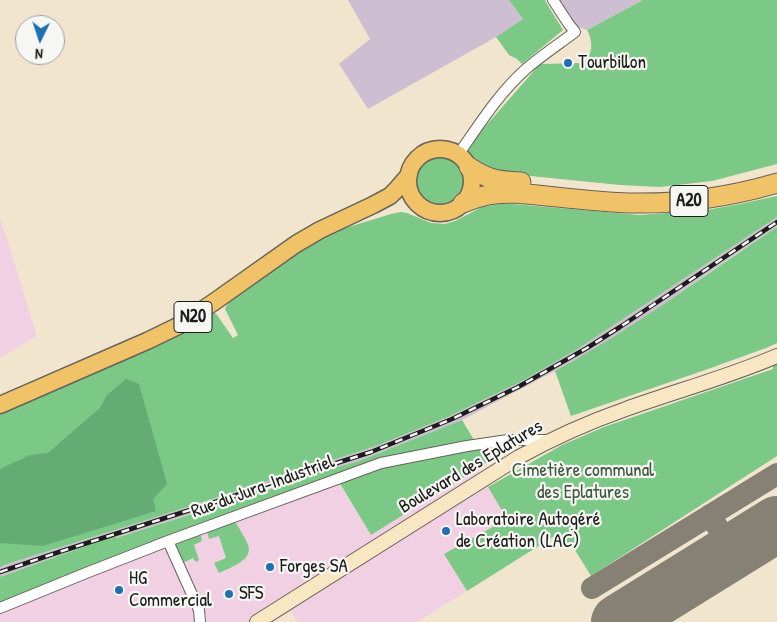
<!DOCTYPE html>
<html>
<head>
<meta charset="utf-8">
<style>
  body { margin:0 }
  #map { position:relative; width:777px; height:622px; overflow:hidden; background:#f1e5ce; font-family:"Patrick Hand",sans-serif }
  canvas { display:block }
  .north { position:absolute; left:15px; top:15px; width:50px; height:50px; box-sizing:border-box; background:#f6f6f2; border:1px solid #9f9f9c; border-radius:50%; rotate:184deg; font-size:14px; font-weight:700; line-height:20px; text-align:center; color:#1c1c1c }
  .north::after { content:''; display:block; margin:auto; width:18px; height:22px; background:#1f6fb2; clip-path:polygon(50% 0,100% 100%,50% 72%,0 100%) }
</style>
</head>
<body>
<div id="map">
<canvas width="777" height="622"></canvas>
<div class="north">N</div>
</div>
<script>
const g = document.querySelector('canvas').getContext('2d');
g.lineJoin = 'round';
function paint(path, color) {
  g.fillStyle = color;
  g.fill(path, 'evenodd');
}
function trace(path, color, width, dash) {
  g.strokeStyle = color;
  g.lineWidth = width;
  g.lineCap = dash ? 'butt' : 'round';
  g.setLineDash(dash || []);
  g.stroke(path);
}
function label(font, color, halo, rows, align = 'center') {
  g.font = font + ' "Patrick Hand",sans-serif';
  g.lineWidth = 4.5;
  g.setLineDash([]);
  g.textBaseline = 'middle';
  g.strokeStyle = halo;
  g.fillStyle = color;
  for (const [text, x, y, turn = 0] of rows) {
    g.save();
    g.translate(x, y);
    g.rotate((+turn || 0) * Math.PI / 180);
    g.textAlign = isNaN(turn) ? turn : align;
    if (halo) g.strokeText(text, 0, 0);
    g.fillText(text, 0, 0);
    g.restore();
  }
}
paint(new Path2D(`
  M0 217 37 336 0 358Z
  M477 469 508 519 444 554 467 591 417 622H298L290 611 273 622H0V605L335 477 371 535Z`), '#f1d0e4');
paint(new Path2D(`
  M348 0H509L523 19 496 37 368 109 339 64 370 39Z
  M558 0H643L587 30 576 26Z
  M777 217V227L736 254 628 329 585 355 462 420 359 461 308 476 303 480 297 481 115 538 114 536 0 577V567L7 564 147 520 376 446 450 416 522 381 576 350Z`), '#cebed1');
paint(new Path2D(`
  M509 0H545L547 4 563 30 522 64 517 59 509 55 496 37 523 19Z
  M643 0H777V164L712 181 660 187 620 185 491 172 470 158 468 150 469 145 540 64 582 63C594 55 593 41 587 30Z
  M415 180a25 25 0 1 1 50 0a25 25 0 1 1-50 0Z
  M777 196V217L576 350 522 381 450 416 376 446 147 520 7 564 0 567V414L172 337 211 314 215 313 217 315 233 338 238 335 225 309 229 301 268 273 313 243 342 229 391 214 401 212 407 213 431 223 445 224 455 221 482 207 499 204H513L639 215 707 210 740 204Z
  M777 227V343L766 348 708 369 571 416 555 371C633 329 703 276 777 227Z
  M777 364V456L591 576 570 542 560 546 553 537 467 591 444 554 507 519 488 487 562 445 604 427 773 369V366Z
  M462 420 474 440 378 462 0 605V577L114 536 116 538 297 481 303 480 307 476 359 461Z
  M512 446 477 469 371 535 339 482 373 470 401 463 457 451Z
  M231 523H236C240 530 245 537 248 545 254 560 229 568 219 573L214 563 226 558 219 536 209 539 207 532Z
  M201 535 202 541 194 545 199 560 196 562 193 558 183 563 175 547 176 544 178 542Z`), '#7bc887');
paint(new Path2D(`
  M126 379 139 384 167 484 153 499 156 511 43 546 0 543V469L30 455 48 453 100 408 107 395Z`), '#64ac74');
trace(new Path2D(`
  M710 515 733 552
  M592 588 777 474`), '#868075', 22);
trace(new Path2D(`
  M619 622 777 524`), '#868075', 56);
const minor = new Path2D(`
  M458 155C479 125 498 94 526 69 541 56 559 44 575 32L568 23 553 0
  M168 541 199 610 200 622
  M0 608 86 573 168 541 381 463 467 446 508 440H548`);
const secondary = new Path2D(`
  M257 622 519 457C553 438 589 422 626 409 676 391 728 377 777 356`);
const primary = new Path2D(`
  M408 181a32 32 0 1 1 64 0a32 32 0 1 1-64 0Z
  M0 405 147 341 180 325 214 302 296 244 320 230 373 205 390 196 396 190 409 175`);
const motorway = new Path2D(`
  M469 167C489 180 497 181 521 182
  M463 203C483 195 494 193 515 193 553 196 592 202 630 203 680 204 729 197 777 183`);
trace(minor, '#67625a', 12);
trace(secondary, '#67625a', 16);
trace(primary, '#67625a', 19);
trace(motorway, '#67625a', 21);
trace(minor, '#fff', 10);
trace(secondary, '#f9e7c3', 14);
trace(primary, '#f0c369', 16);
trace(motorway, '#f0c369', 19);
const rail = new Path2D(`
  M0 572 59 552 371 452 452 419 518 387 587 348 620 327 777 222`);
trace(rail, '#1c1c1c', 4.5);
trace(rail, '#f6f6f2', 2.5, [8]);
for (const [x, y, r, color] of [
  [568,63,5,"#1f6fb2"],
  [446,531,5,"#1f6fb2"],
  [270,567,5,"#1f6fb2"],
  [119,590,5,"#1f6fb2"],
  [229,594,5,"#1f6fb2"]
]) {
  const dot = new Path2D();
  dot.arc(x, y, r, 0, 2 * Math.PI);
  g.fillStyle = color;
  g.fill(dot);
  trace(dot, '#f6f6f2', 2);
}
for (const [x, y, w] of [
  [689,201,38],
  [193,317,38]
]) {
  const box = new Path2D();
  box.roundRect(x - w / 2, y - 15.5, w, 31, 4);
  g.fillStyle = '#f6f6f2';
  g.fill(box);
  trace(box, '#1c1c1c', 1);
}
label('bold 18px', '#1c1c1c', null, [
  ["A20",689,201],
  ["N20",193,317]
]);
label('19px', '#1c1c1c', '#f6f6f2', [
  ["Tourbillon",578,63],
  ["Laboratoire Autogéré",456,520],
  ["de Création (LAC)",456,542],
  ["Forges SA",280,567],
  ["HG",129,579],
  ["Commercial",129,601],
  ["SFS",239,594]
], 'left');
label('19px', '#1c1c1c', '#f6f6f2', [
  ["Boulevard des Eplatures",471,467,-31],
  ["Rue du Jura-Industriel",263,487,-20]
]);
label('19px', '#3d5841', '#f6f6f2', [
  ["Cimetière communal",583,471],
  ["des Eplatures",583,493]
]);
</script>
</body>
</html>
